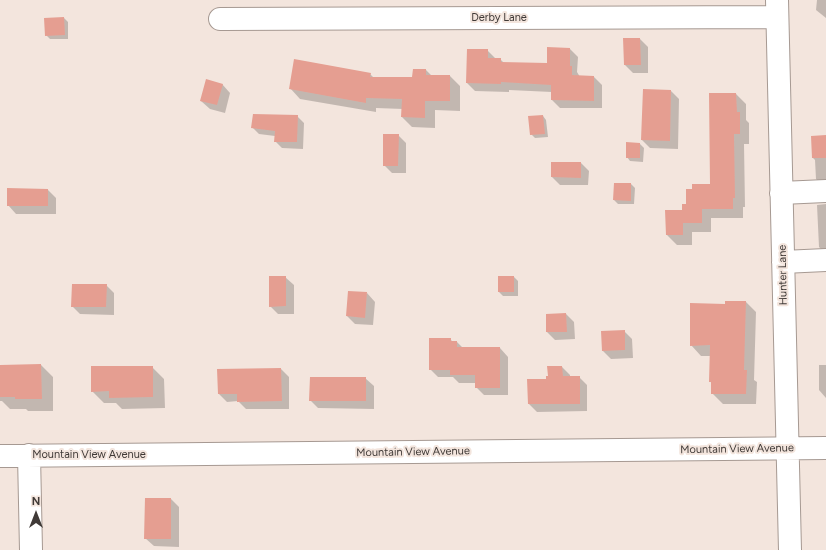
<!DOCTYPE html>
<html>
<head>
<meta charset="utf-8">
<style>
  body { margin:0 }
  #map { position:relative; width:826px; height:550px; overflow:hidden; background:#f3e5dd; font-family:Figtree,sans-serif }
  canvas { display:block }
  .north { position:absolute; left:16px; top:494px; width:40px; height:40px; -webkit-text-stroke:3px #f3e5dd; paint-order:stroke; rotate:0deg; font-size:11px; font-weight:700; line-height:16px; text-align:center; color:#403a37 }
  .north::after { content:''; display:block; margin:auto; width:14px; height:18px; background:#403a37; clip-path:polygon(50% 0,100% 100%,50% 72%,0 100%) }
</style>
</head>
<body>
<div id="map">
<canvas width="826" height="550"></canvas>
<div class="north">N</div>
</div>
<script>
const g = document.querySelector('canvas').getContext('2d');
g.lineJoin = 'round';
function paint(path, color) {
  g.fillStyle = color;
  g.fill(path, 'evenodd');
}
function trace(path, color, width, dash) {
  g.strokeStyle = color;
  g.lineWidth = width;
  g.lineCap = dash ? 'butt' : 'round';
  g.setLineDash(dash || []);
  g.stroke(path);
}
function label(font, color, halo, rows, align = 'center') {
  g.font = font + ' Figtree,sans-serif';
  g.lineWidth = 4;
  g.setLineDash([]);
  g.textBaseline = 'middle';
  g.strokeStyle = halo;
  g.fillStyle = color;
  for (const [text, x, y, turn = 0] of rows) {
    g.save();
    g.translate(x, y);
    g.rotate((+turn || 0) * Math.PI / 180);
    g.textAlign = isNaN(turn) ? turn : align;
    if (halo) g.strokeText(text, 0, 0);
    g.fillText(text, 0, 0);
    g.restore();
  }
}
paint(new Path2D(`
  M817 0H826V18L816 10Z
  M64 18 68 22V39H50L46 35Z
  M640 39 648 47V73H633L625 65Z
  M570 49 578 57 577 72 580 77H594L602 85V108H560L552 100V92L509 90V92L475 91 467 83 487 50 495 58 500 59 504 63 548 64Z
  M414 70H426L432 76H450L460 86V111L435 110V128L412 127 402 117 403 109 376 108V112L300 99 290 88 370 74 374 78H413Z
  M222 84 230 93 225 113 210 109 201 101Z
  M671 91 679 99 678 149 650 148 642 140Z
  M736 94 746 104V120L749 123V144H744L745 207H743V218H711V232H692V245H677L667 235 687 205 693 190 711 185Z
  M297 116 304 123 303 149 282 148 275 141V136L259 134 252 127Z
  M543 116 546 120 548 137 535 138 531 134Z
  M398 135 406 143V173H392L384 165Z
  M826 136V187H824L816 179 815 160 813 158Z
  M640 144 644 148 643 162 630 161 627 157Z
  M552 163H581L589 171 588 185H560L552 177Z
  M631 184 635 188 634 204H618L614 200Z
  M8 189 48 190 56 198V214H16L8 205Z
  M826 204V254L819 247 817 205Z
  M285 277 294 285V314H278L270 306Z
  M514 277 518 281V296H503L499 292Z
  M106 285 114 293V315L80 314 72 306Z
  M367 293 375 302 373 325 355 324 347 316Z
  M746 302 756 312 754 380 757 382 756 404H723L712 393V384L710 381 711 356H701L691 345 726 305Z
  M566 314 574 322 575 339 555 340 547 332Z
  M624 331 632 339 633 358 611 359 603 351 602 332Z
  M450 339 453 342H457L463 348H500L508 357V395H484L476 387V383H459L453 377H438L430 369Z
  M41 365 53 377V411H28L26 409H10L2 401H0V366Z
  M819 365H826V398L819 390Z
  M152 367 164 379 165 408 122 409 116 403H104L92 391Z
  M562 367 570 375V377H579L587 385V411L537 412 529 404Z
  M281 369 289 377V409H246L238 401 227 402 219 394Z
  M365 378 374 386V409L318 408 310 400Z
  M171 499 179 507V547L154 546 145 538Z`), '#0003');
paint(new Path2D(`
  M64 17 65 35 45 36 44 18Z
  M623 38H640L641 65H624Z
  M547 47 570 48V66H572V75L594 76V101L551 100V85L501 82V84L466 83 467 49H488V58H501V62L547 63Z
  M294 59 371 73 370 77H412L413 69H426V75H450V101H425V118L401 117 402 99 366 98V103L289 89Z
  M206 79 223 84 217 105 200 101Z
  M643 89 671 90 670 141 641 140Z
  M709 93H736L737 112H740V134H734L735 198H733V209H702V223H683V235H666L665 210H682V204H686V189H692V184H710Z
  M253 114 298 115 297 142H274L275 131 251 128Z
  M543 115 545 134 530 135 528 116Z
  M383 134H399L398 166H383Z
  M826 135V158H812L811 136Z
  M626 142 640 143V158H626Z
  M551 162H581V178L551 177Z
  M614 183H631V201L613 200Z
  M7 188 48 189V206H7Z
  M269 276H286V306L269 307Z
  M498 276H514V292H498Z
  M72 284H107L106 307H71Z
  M348 291 367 292 365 318 346 316Z
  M725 301H746L744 370H747L746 394H711V382H709L710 345 690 346V303L725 304Z
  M566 313 567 332H546V314Z
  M625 330V350L602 351 601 331Z
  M429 338H451V341H457V347H500V388H475V375H450V370H429Z
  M41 364 42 399H15V397H0V365Z
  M91 366H153V397L109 398V391L91 392Z
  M547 366H562L563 376H580V404H528L527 379H546V376H548Z
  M281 368 282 401 237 402V394H218L217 369Z
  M310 377H366V401H309Z
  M145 498H171V539H144Z`), '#e59e91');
const minor = new Path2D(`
  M777 0 790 550
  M220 19 777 17
  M781 193 826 191
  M783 262 826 260
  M29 455 31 550
  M0 456 826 448`);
trace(minor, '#a69992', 24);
trace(minor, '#fff', 22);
label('11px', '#403a37', '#f3e5dd', [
  ["Derby Lane",499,18],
  ["Hunter Lane",783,275,-91],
  ["Mountain View Avenue",737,449,-1],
  ["Mountain View Avenue",413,452,-1],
  ["Mountain View Avenue",89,455]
]);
</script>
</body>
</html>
